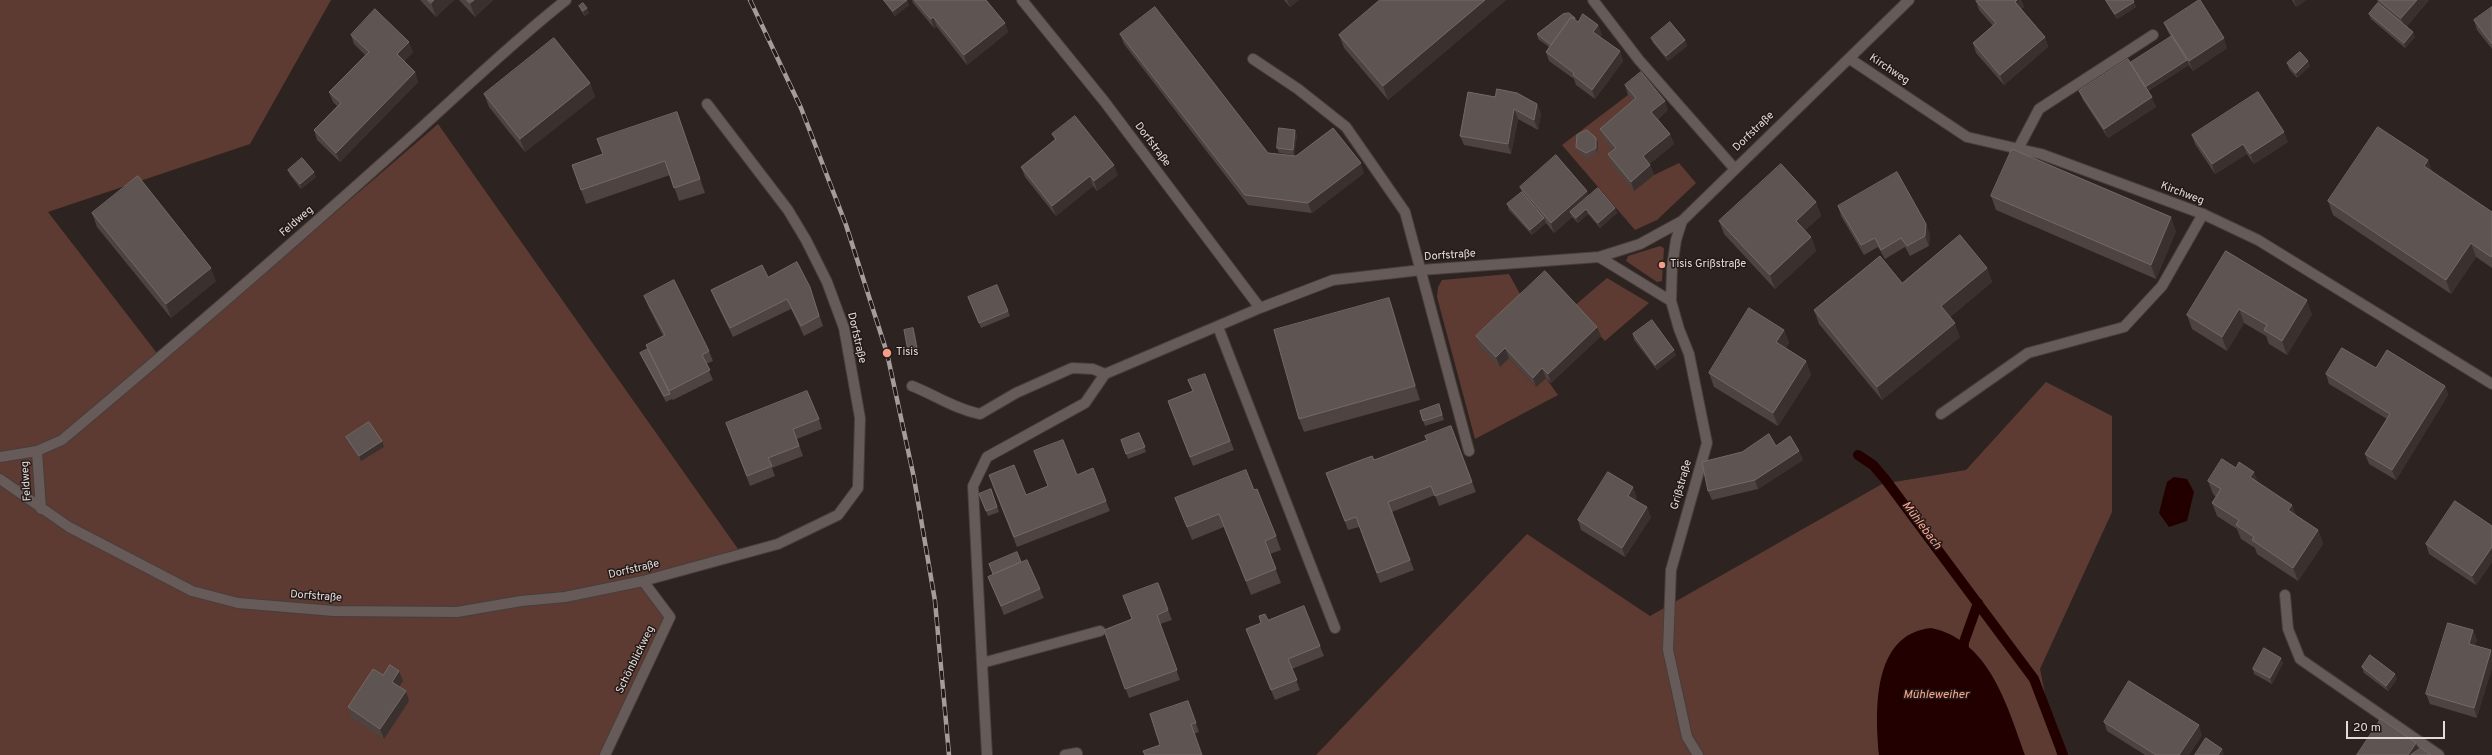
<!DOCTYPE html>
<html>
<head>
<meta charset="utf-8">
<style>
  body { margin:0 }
  #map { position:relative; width:2492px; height:755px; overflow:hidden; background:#2d2320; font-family:Overpass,sans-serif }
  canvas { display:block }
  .scale { position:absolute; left:2346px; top:721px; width:99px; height:18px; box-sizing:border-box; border:2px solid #e2dbd9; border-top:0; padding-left:5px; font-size:12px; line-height:14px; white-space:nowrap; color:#e2dbd9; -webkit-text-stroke:3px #231917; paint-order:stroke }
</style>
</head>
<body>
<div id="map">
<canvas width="2492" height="755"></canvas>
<div class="scale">20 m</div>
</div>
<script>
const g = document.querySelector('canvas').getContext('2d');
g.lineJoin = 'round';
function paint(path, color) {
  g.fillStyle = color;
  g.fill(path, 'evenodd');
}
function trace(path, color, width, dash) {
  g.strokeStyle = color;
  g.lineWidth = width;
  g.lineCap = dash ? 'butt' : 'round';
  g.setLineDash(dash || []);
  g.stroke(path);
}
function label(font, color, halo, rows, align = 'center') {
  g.font = font + ' Overpass,sans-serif';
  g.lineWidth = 3;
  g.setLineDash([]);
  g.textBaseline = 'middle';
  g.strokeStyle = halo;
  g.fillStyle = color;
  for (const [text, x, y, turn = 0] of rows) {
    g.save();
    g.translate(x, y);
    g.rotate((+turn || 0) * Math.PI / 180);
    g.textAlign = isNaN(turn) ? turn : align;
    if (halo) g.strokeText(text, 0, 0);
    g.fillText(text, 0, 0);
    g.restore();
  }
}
paint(new Path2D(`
  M0 0H331L250 144 48 212 163 361 438 124 738 549 647 578 666 618 603 755H0Z
  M1628 95 1640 108 1619 158 1634 191 1654 175 1679 163 1696 183 1657 220 1635 230 1562 145Z
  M1660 246 1664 248 1662 281 1657 282 1626 261 1628 256Z
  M1509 274 1525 303 1509 358 1536 387 1546 378 1558 395 1475 439 1437 297 1438 287 1442 280Z
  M1607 278 1649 303 1605 341 1573 307Z
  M2046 382 2112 416V512L2040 669 2057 755H1316L1527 534 1650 616 1882 484 1966 470Z`), '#5d3b33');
paint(new Path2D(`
  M2174 477 2187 479 2194 492 2187 521 2169 527 2159 513 2167 482Z
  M1931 628C1989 640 2007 705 2025 755H1879C1875 711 1872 634 1931 628Z`), '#230000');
trace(new Path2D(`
  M1858 455 1873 465 1885 479 2034 679 2063 755
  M1963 655 1964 642 1978 603`), '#230000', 10);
const lane = new Path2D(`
  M1593 0 1639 60 1734 168
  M1253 59 1298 89 1346 127 1405 212 1469 451
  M2018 149 2039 109 2153 35
  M1218 327 1335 628
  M912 386C935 395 955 409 980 414L1016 393 1072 368 1093 369 1105 374 1085 403 987 457 973 486 982 663 1100 631
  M1941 414 2028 353 2124 327 2162 286 2203 214
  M2285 595 2288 629 2300 659 2439 755
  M982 663 987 755
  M1065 755 1077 753V755`);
const street = new Path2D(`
  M1022 0 1104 101 1260 308
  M1850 59 1967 137 2041 154 2203 214 2258 240 2492 384
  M1682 221 1676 240 1672 267 1671 301 1679 329 1689 354 1707 443 1671 570 1668 650 1687 737 1698 755
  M1599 257 1671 301
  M1105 374 1260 308 1333 280 1421 270 1599 257 1640 244 1682 221 1909 0
  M37 451 41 509
  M0 457 37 451 62 440C174 346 284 251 392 154 450 103 505 48 566 0
  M0 479 69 527 192 591 238 603 334 611 457 612 521 601 565 597 643 581 778 544 838 515 858 488 860 418 844 328 827 282 806 240 788 210 707 104
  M605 755 670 617 643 581`);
trace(lane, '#463e3c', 12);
trace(street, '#463e3c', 12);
trace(lane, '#665b58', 10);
trace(street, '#665b58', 10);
const rail = new Path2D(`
  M750 0 801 108 846 225 887 353 914 478 935 601 949 755`);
trace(rail, '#a59d9a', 4.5);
trace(rail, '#231917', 3, [9]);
paint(new Path2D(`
  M420 0H454L436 17Z
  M459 0H493L475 17Z
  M883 0H907L909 5 895 16Z
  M912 0H986L1005 23 1008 32 967 65 937 27 934 28 913 3Z
  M1284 0H1299L1290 7Z
  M1380 0H1506L1388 100 1344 48 1339 35Z
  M1977 0H2021L2024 7 2021 9 2045 37 2048 47 2004 85 1976 53 1973 43 1993 26 1979 10 1976 1Z
  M2105 0H2133L2136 7 2117 19Z
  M2292 0H2306L2296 7Z
  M2377 0H2429L2407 26 2415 37 2405 48 2371 19 2369 14 2378 3Z
  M579 6 587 8 589 13 585 16 581 11Z
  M2492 7V49L2477 30 2474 20Z
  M1576 20 1578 22 1598 25 1602 35 1600 37 1620 51 1623 61 1595 99 1576 85 1574 79 1549 61 1546 52 1549 47 1538 39 1537 34Z
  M2164 23 2227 48 2193 71 2189 65 2148 91 2156 107 2108 138 2083 100 2079 91 2130 63 2171 37 2168 32Z
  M1120 34 1268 153 1364 173 1312 213 1248 205 1124 44Z
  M351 35 413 52 404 61 415 72 418 82 340 162 317 140 314 130 337 106 333 102 329 92 365 55 354 44Z
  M1651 38 1685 40 1687 46 1668 61 1653 43Z
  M2287 63 2310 66 2297 78 2289 69Z
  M590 83 595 97 525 152 489 107 484 94Z
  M1625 85 1668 110 1658 119 1670 134 1674 144 1649 164 1650 165 1654 175 1634 191 1611 164 1608 154 1613 150 1603 139 1600 129 1633 101 1628 95Z
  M1468 92 1537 104 1541 114 1538 130 1518 119 1511 154 1464 145 1460 136Z
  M677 112 705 193 679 201 670 175 586 204 572 165 603 154Z
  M1052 134 1118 175 1097 191 1093 186 1056 216 1025 177 1021 167 1055 140Z
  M1297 135 1294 155 1279 153 1277 148Z
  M2192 135 2288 142 2254 164 2247 154 2215 174 2195 144Z
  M1598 143 1597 153 1587 159 1578 152 1576 147Z
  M288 170 316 177 301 189 290 175Z
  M2432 172 2492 212V268L2476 257 2451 294 2333 215 2328 201Z
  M1520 187 1589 196 1615 208 1617 213 1600 228 1588 214 1578 223 1572 217 1554 233 1546 223 1532 235 1509 210 1507 204 1522 192Z
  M1991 196 2176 231 2156 279 1996 210Z
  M1816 202 1821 216 1805 230 1811 237 1816 251 1775 289 1724 234 1719 221Z
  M1838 206 1930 234 1929 246 1910 256 1905 247 1885 259 1878 247 1864 255 1841 216Z
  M92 213 216 281 171 318 97 227Z
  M2226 251 2312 314 2287 355 2269 344 2266 336 2244 323 2227 351 2192 329 2187 315Z
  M1987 268 1992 282 1950 317 1960 337 1882 400 1819 324 1814 310 1902 283Z
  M768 277 810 287 823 326 804 336 791 309 733 337 715 300 711 290Z
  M644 296 709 351 713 361 706 364 713 380 673 400 672 399 666 402 642 358 640 353 648 349 646 345 663 336 648 306Z
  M1389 298 1394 312 1420 400 1304 432 1299 419Z
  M970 302 1008 311 1010 316 981 328Z
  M1597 327 1601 336 1551 383 1546 378 1536 387 1509 358 1500 367 1479 346 1476 336Z
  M913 328 915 334 919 354 910 356 908 351Z
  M1784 330 1789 343 1786 348 1806 361 1811 375 1778 426 1714 387 1709 373Z
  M1633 334 1676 355 1657 370 1634 340Z
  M2376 368 2445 386 2448 395 2396 480 2369 464 2365 454 2387 419 2329 384 2326 374Z
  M1205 374 1234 450 1193 466 1168 401 1193 391Z
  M1439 404 1444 420 1425 426 1420 411Z
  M819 419 822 429 797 439 803 456 772 468 775 476 750 486 726 423Z
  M1451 426 1476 492 1439 506 1435 495 1392 512 1414 570 1380 583 1359 527 1348 530 1326 473 1377 459 1427 440Z
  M1139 433 1146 452 1128 459 1121 440Z
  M346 437 384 447 361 461 348 442Z
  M1034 451 1077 475 1106 501 1110 511 1017 547 992 484 1026 495 1048 486Z
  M1799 451 1803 460 1758 489 1712 500 1708 491Z
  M2208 481 2257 482 2292 505 2295 515 2318 530 2323 544 2298 581 2257 554 2255 548 2241 539 2237 529 2217 516 2212 503 2216 497 2213 494Z
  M991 489 999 512 988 516 979 494Z
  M1254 490 1276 536 1281 550 1270 554 1281 583 1251 595 1224 527 1192 540 1175 498Z
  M1637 497 1635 500 1651 517 1625 557 1581 530 1578 520Z
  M2492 526V562L2476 585 2429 554 2426 544Z
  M1021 562 1040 589 1044 598 1004 615 988 577Z
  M1158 583 1172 620 1160 624 1180 680 1129 698 1104 630 1132 619Z
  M1268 620 1320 646 1324 656 1292 669 1300 690 1275 700 1246 629Z
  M2473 630 2477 640 2475 645 2477 718 2430 704 2426 694Z
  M2283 663 2272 684 2254 674 2253 669Z
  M2362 667 2397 679 2388 691 2364 673Z
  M383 675 403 681 399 687 406 691 409 701 384 739 351 717 348 707Z
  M1188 701 1199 732 1160 745Z
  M2104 722 2202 735 2189 755H2145L2107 731Z`), '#4e4340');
paint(new Path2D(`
  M434 0H454L436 17 431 3Z
  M474 0H493L475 17 470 3Z
  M907 0 909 5 895 16 893 11Z
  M1287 0H1299L1290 7Z
  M1485 0H1506L1388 100 1383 86Z
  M2017 0H2021L2024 7 2018 11 2015 2Z
  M2294 0H2306L2296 7Z
  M2417 0H2429L2405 28 2401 18Z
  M2134 2 2136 7 2117 19 2115 14Z
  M587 8 589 13 585 16 583 11Z
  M933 17 937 27 934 28 931 19Z
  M1005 23 1008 32 967 65 964 55Z
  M1598 25 1602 35 1597 42 1593 32Z
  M2413 32 2415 37 2405 48 2404 43Z
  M2045 37 2048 47 2004 85 2000 75Z
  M2224 38 2227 48 2193 71 2189 61Z
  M1685 40 1687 46 1668 61 1666 56Z
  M409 42 413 52 401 64 397 54Z
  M1620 51 1623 61 1595 99 1592 90Z
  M2187 60 2189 65 2146 92 2145 87Z
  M2308 61 2310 66 2297 78 2296 73Z
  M415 72 418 82 340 162 336 153Z
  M590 83 595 97 525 152 520 139Z
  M2152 97 2156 107 2108 138 2104 129Z
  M1665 101 1668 110 1655 121 1651 112Z
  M1537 104 1541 114 1538 130 1534 120Z
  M1514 109 1518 119 1511 154 1508 144Z
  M1295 130 1297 135 1294 155 1293 150Z
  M2284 132 2288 142 2254 164 2250 154Z
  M1670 134 1674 144 1646 166 1643 156Z
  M1596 138 1598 143 1597 153 1596 148Z
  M2243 144 2247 154 2215 174 2212 164Z
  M2428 160 2433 174 2424 166Z
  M1361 163 1364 173 1312 213 1308 203Z
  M1114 165 1118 175 1097 191 1094 181Z
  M1650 165 1654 175 1634 191 1631 182Z
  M314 172 316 177 301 189 300 184Z
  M1090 176 1093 186 1056 216 1052 206Z
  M1587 191 1591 201 1570 212 1572 217 1554 233 1551 223Z
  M1816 202 1821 216 1801 234 1796 221Z
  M1615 208 1617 213 1600 228 1598 223Z
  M1586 209 1588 214 1578 223 1576 218Z
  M2171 217 2176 231 2156 279 2151 265Z
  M1544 218 1546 223 1532 235 1530 230Z
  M1926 224 1930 234 1929 246 1925 236Z
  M1811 237 1816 251 1775 289 1770 275Z
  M2471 243 2476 257 2451 294 2446 280Z
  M211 268 216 281 171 318 166 304Z
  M1987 268 1992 282 1946 320 1941 306Z
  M1389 298 1394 312 1420 400 1415 386Z
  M2307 300 2312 314 2287 355 2282 341Z
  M2239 309 2244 323 2227 351 2222 337Z
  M1955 323 1960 337 1882 400 1877 387Z
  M1597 327 1601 336 1551 383 1548 374Z
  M913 328 915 334 919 354 917 349Z
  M1784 330 1789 343 1781 356 1776 342Z
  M1505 348 1509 358 1500 367 1496 357Z
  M1674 350 1676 355 1657 370 1655 365Z
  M1806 361 1811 375 1778 426 1773 413Z
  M1542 368 1546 378 1536 387 1533 378Z
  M2445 386 2448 395 2396 480 2392 470Z
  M382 441 384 447 361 461 359 456Z
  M1799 451 1803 460 1758 489 1755 480Z
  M2254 472 2259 485 2250 477Z
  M1633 487 1637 497 1632 505 1628 496Z
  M2292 505 2297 518 2288 510Z
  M1647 507 1651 517 1625 557 1622 548Z
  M2318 530 2323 544 2298 581 2293 568Z
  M2492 547V562L2476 585 2472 576Z
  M2473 630 2477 640 2473 653 2469 644Z
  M2491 650 2492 653V669L2477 718 2474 708Z
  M2281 658 2283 663 2272 684 2270 678Z
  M399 671 403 681 396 692 392 682Z
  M2395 674 2397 679 2388 691 2386 686Z
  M406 691 409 701 384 739 380 729Z
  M2199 725 2202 735 2189 755H2179Z
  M2416 743 2420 753 2418 755H2408Z
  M2222 749 2224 754 2223 755H2218Z`), '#3a302d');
const building = new Path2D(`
  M428 0H434L431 3Z
  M467 0H474L470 3Z
  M884 0H907L893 11Z
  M915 0H986L1005 23 964 55 933 17 931 19Z
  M1380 0H1485L1383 86 1339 35Z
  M1977 0H2017L2015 2 2045 37 2000 75 1973 43 1996 23 1976 1Z
  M2106 0H2133L2134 2 2115 14Z
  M2199 0H2200L2224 38 2189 61 2164 23Z
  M2379 0H2417L2401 18Z
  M583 3 587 8 583 11 579 6Z
  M2378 3 2413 32 2404 43 2369 14Z
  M1155 7 1268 153 1296 156 1333 128 1361 163 1308 203 1245 195 1120 34Z
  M2492 7V44L2474 20Z
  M375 9 409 42 397 54 415 72 336 153 314 130 341 103 329 92 369 52 351 35Z
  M1569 13 1575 18V19L1571 17 1551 45 1537 34 1563 14Z
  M1583 14 1598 25 1593 32 1620 51 1592 90 1573 75 1574 73 1546 52 1571 17 1578 22Z
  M1670 22 1685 40 1666 56 1651 38Z
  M2172 36 2187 60 2145 87 2130 63Z
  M554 38 590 83 520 139 484 94Z
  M2300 52 2308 61 2296 73 2287 63Z
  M2128 59 2152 97 2104 129 2079 91Z
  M1641 72 1665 101 1651 112 1670 134 1643 156 1650 165 1631 182 1608 154 1616 148 1600 129 1636 98 1625 85Z
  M1497 89 1517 93 1537 104 1534 120 1514 109 1508 144 1460 136 1468 92 1495 97Z
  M2258 92 2284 132 2250 154 2243 144 2212 164 2192 135Z
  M677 112 700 179 674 188 665 161 581 190 572 165 603 154 597 139Z
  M1075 116 1114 165 1094 181 1090 176 1052 206 1021 167 1056 139 1052 134Z
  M2378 127 2428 160 2424 166 2492 212V255L2491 257 2471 243 2446 280 2328 201Z
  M1279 128 1295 130 1293 150 1277 148Z
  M1587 130 1596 138V148L1586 153 1576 147 1577 135Z
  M2012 149 2171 217 2151 265 1991 196Z
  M1556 155 1587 191 1551 223 1520 187Z
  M302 158 314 172 300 184 288 170Z
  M1781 164 1816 202 1796 221 1811 237 1770 275 1719 221Z
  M1897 172 1926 224 1925 236 1907 246 1901 238 1881 250 1875 238 1861 245 1838 206Z
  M138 176 211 268 166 304 92 213Z
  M1598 188 1615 208 1598 223 1586 209 1576 218 1570 212Z
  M1522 192 1544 218 1530 230 1507 204Z
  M1960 235 1987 268 1941 306 1955 323 1877 387 1814 310 1880 256 1902 283Z
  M2226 251 2307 300 2282 341 2264 330 2267 325 2239 309 2222 337 2187 315Z
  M797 262 810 287 819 316 801 326 787 299 730 328 711 290 762 265 768 277Z
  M1545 271 1597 327 1548 374 1542 368 1533 378 1505 348 1496 357 1476 336Z
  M674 280 709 351 702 355 710 370 669 391 646 345 665 335 644 296Z
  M997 285 1008 311 979 323 968 297Z
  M1389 298 1415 386 1299 419 1274 330Z
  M1749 308 1784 330 1776 342 1806 361 1773 413 1709 373Z
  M1652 320 1674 350 1655 365 1633 334Z
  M913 328 917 349 908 351 904 330Z
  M2342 348 2376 368 2387 350 2445 386 2392 470 2365 454 2390 414 2326 374Z
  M648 349 670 394 664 396 640 353Z
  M1205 374 1230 441 1190 457 1168 401 1193 391 1188 380Z
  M807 391 819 419 793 429 799 446 768 458 772 466 747 476 726 423Z
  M1439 404 1442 415 1423 421 1420 411Z
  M369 422 382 441 359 456 346 437Z
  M1451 426 1472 482 1435 496 1431 486 1388 502 1410 560 1377 573 1356 517 1345 521 1326 473 1372 456 1374 460 1377 459 1427 440 1425 436Z
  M1139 433 1145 447 1126 454 1121 440Z
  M1769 434 1776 446 1790 436 1799 451 1755 480 1708 491 1702 462 1742 452Z
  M1063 440 1077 475 1093 468 1106 501 1014 537 989 475 1014 465 1026 495 1048 486 1034 451Z
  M2222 459 2236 468 2239 462 2254 472 2250 477 2292 505 2288 510 2318 530 2293 568 2252 540 2254 537 2236 525 2239 520 2212 503 2221 489 2208 481Z
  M1246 470 1254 490 1257 489 1276 536 1265 541 1276 569 1246 581 1219 514 1187 527 1175 498Z
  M1608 472 1633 487 1628 496 1647 507 1622 548 1578 520Z
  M991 489 997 507 986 511 979 494Z
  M2455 501 2492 526V547L2472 576 2426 544Z
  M1017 552 1021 562 993 574 989 564Z
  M1027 560 1040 589 1001 606 988 577Z
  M1158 583 1168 610 1157 615 1177 670 1125 689 1104 630 1132 619 1123 596Z
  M1304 606 1320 646 1288 659 1297 680 1271 690 1246 629 1261 623 1259 616 1265 614 1268 620Z
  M2448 623 2473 630 2469 644 2491 650 2474 708 2426 694Z
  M2264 648 2281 658 2270 678 2253 669Z
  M2370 655 2395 674 2386 686 2362 667Z
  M390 665 399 671 392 682 406 691 380 729 348 707 373 669 383 675Z
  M2129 681 2199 725 2179 755H2156L2104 722Z
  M1188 701 1196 723 1191 724 1202 755H1145L1143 751 1160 745 1150 714Z
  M2381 719 2416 743 2408 755H2357Z
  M2206 738 2222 749 2218 755H2195Z
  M2421 748 2431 755H2411Z`);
paint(building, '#5e5451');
trace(building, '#736966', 1);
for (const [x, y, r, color] of [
  [1662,265,4,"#f49e8a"],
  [887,353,5,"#f49e8a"]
]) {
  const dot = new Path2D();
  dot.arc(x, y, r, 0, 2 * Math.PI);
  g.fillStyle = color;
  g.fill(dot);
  trace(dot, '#231917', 1.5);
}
label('11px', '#e2dbd9', '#231917', [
  ["Kirchweg",1889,70,34],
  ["Dorfstraße",1754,132,-44],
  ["Dorfstraße",1152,145,53],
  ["Kirchweg",2182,194,21],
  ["Feldweg",297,222,-41],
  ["Dorfstraße",1450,256,-4],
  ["Dorfstraße",856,338,77],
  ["Feldweg",27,481,-94],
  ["Grißstraße",1682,485,-74],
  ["Dorfstraße",634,570,-13],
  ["Dorfstraße",316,597,4],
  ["Schönblickweg",636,660,-64]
]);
label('11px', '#e2dbd9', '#231917', [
  ["Tisis Grißstraße",1670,265],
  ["Tisis",896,353]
], 'left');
label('italic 12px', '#faa591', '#231917', [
  ["Mühlebach",1921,526,53],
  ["Mühleweiher",1936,696]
]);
</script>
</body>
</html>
